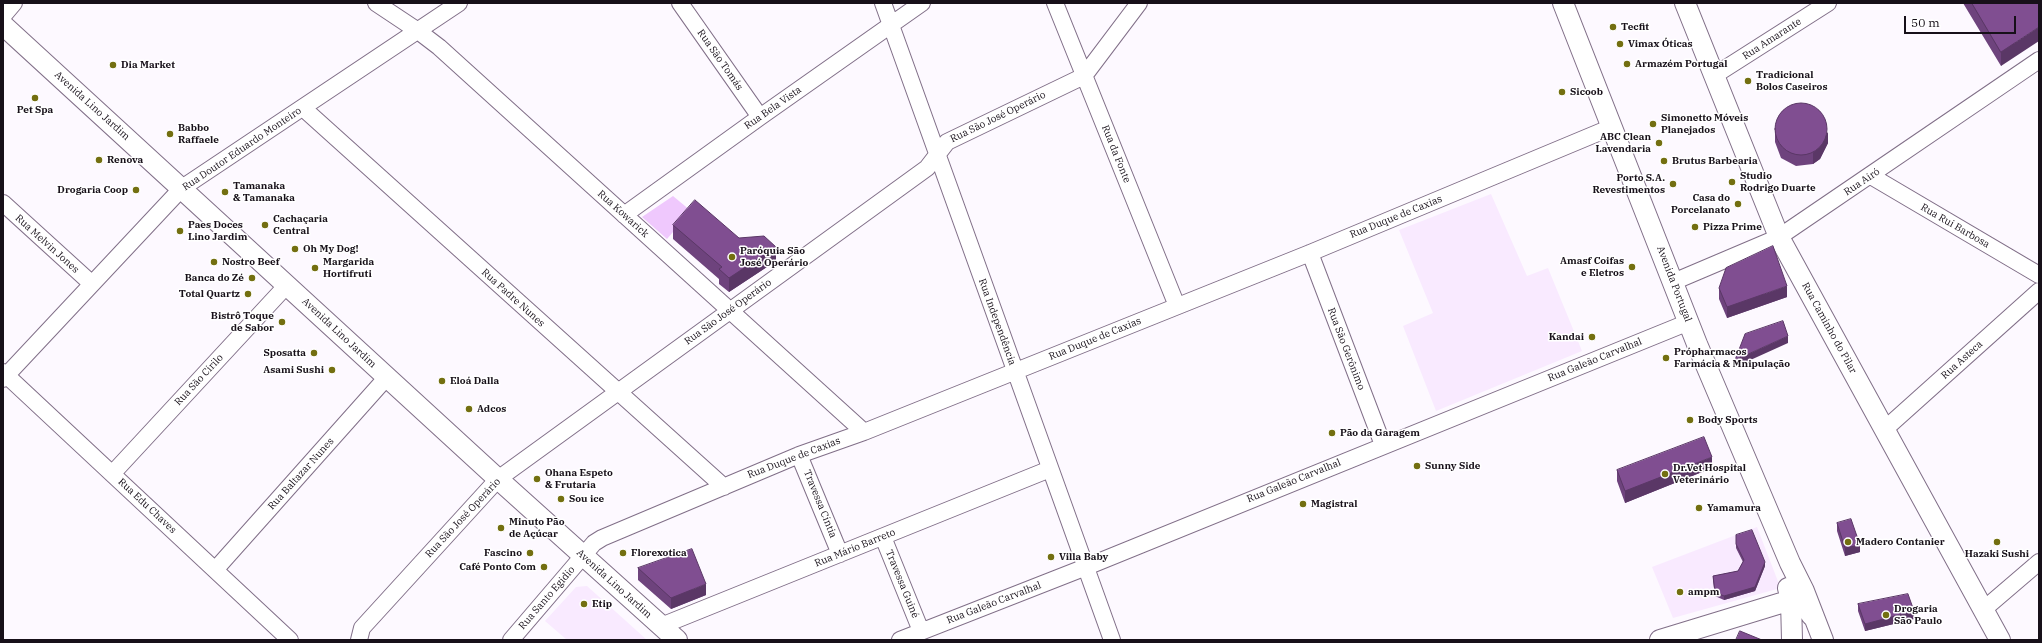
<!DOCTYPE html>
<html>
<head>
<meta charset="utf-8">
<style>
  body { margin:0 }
  #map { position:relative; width:2042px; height:643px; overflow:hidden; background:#fdf9ff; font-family:"IBM Plex Serif",serif }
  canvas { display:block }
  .frame { position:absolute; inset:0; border:4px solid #171019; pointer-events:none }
  .scale { position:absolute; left:1904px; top:16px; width:112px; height:18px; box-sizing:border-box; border:2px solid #171019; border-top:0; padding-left:5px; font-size:12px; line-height:14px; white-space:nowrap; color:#171019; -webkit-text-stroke:3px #fff; paint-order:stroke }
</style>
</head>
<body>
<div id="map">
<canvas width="2042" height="643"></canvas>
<div class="frame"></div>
<div class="scale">50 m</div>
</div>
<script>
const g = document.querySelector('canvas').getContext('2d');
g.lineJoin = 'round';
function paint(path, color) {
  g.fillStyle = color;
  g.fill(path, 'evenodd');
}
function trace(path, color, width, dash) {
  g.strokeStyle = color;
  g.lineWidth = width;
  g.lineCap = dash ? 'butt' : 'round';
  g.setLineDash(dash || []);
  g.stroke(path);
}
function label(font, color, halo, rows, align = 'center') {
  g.font = font + ' "IBM Plex Serif",serif';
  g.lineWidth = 3;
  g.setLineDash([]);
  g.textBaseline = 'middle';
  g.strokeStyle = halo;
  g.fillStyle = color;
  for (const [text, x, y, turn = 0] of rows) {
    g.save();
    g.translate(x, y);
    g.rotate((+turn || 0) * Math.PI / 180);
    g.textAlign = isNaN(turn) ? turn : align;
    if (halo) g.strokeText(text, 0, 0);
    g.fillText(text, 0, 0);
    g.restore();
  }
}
paint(new Path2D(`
  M1491 194 1527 276 1548 268 1582 351 1436 411 1403 326 1433 313 1399 230Z
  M1757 527 1779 584 1777 589 1673 618 1652 567Z
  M587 586 626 621 647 640H567L545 621 576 587Z`), '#f9eaff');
paint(new Path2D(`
  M673 196 691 211 667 239 642 217Z`), '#efc8fd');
const minor = new Path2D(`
  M376 3 418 31 439 47 864 432
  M680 3 760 117
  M883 3 1112 640
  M1055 3 1177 306
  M3 16 14 3
  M1715 75 1828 3
  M303 108 724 487
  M1871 176 2039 275
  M3 203 92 284
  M624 215 760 117 922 3
  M1310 253 1383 445
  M1673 282 1779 237 2039 60
  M3 372 290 640
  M3 379 182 188 459 3
  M1885 429 2039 291
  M799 455 840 554
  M112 474 287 285
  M883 537 921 631
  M215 570 387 377
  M1983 610 2039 562
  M661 626 1050 469
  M359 640 362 628 498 479 927 168 947 142 1084 76 1139 3
  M511 640 594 543 602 538 799 455 864 432 1310 253 1612 127
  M900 640 1086 567 1689 322`);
const major = new Path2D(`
  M1563 3 1697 344 1790 563 1804 591 1823 640
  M1685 3 1779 237 2000 640
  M3 25 498 479 677 640
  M1788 588 1791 600 1792 640
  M1660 640 1791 600C1803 600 1806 607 1812 616`);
trace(minor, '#816f88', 18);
trace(major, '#816f88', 22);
trace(minor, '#fff', 16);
trace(major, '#fff', 20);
paint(new Path2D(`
  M1963 3H2039L2001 66Z
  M1775 130 1828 143 1820 159 1813 164 1796 166 1781 158 1775 142Z
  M673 225 739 238 776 261 729 292 719 284V279L673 239Z
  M1719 288 1787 297 1727 318 1719 299Z
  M1712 468 1625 503 1617 481V470Z
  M1837 523 1860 552 1845 556 1837 531Z
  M1736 535 1765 566 1755 591 1724 600 1715 596 1713 580V576L1738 571 1743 562 1736 548Z
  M638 568 706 595 671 609 638 580Z
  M1858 604 1914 619 1865 631 1858 611Z`), '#6e437d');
paint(new Path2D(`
  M2039 27V41L2001 66V52Z
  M1828 132V143L1820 159 1813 164V153Z
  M776 247V261L729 292V278Z
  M1787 286V297L1727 318V307Z
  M1788 336V343L1735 367V360Z
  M1712 457V468L1625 503V491Z
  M1860 545V552L1845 556V548Z
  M1765 562V566L1755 591 1724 600V596Z
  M706 584V595L671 609V598Z
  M1914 611V619L1865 631V624Z`), '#5a3766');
const building = new Path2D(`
  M1972 3H2039V27L2001 52Z
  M1775 129a26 26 0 1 1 52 0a26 26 0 1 1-52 0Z
  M695 200 739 238 764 236 776 247 729 278 719 269 722 267 673 225Z
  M1773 246 1787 286 1727 307 1719 288 1726 268Z
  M1783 321 1788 336 1735 360 1745 334Z
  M1704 437 1712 457 1625 491 1617 470Z
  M1851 519 1860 545 1845 548 1837 523Z
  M1752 530 1765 562 1755 587 1724 596 1715 592 1713 576 1738 571 1744 560 1736 544V535Z
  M692 549 706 584 671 598 638 568Z
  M1908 594 1914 611 1865 624 1858 604Z
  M1740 631 1762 640H1736Z`);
paint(building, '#804e91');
trace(building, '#5a3766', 1);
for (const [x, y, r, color] of [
  [1613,27,4,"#736f10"],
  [1620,44,4,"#736f10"],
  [1627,64,4,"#736f10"],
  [113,65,4,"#736f10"],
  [1748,81,4,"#736f10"],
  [1562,92,4,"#736f10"],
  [35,98,4,"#736f10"],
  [1653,124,4,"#736f10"],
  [170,134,4,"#736f10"],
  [1659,143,4,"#736f10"],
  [99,160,4,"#736f10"],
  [1664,161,4,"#736f10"],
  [1732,182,4,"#736f10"],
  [1673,184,4,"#736f10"],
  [136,190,4,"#736f10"],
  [225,192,4,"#736f10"],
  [1738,204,4,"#736f10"],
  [265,225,4,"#736f10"],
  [1695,227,4,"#736f10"],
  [180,231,4,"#736f10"],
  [295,249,4,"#736f10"],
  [732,257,4,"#736f10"],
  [214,262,4,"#736f10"],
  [1632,267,4,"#736f10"],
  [315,268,4,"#736f10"],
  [252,278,4,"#736f10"],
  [248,294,4,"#736f10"],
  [282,322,4,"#736f10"],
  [1592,337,4,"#736f10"],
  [314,353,4,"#736f10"],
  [1666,358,4,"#736f10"],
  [332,370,4,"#736f10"],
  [442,381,4,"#736f10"],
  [469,409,4,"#736f10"],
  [1690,420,4,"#736f10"],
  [1332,433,4,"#736f10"],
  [1417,466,4,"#736f10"],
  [1665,474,4,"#736f10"],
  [537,479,4,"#736f10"],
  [561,499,4,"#736f10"],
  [1303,504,4,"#736f10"],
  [1699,508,4,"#736f10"],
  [501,528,4,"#736f10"],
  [1848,542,4,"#736f10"],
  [1997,542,4,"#736f10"],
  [530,553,4,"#736f10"],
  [623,553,4,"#736f10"],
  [1051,557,4,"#736f10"],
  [544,567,4,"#736f10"],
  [1680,592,4,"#736f10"],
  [584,604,4,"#736f10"],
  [1886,615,4,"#736f10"]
]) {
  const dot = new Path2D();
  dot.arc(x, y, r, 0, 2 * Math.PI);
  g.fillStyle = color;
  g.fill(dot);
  trace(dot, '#fff', 1.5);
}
label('bold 10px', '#171019', '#fff', [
  ["Tecfit",1621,27],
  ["Vimax Óticas",1628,44],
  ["Armazém Portugal",1635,64],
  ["Dia Market",121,65],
  ["Tradicional",1756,75],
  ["Bolos Caseiros",1756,87],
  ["Sicoob",1570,92],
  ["Pet Spa",35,110,"center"],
  ["Simonetto Móveis",1661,118],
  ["Planejados",1661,130],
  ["Babbo",178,128],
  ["Raffaele",178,140],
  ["ABC Clean",1651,137,"right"],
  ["Lavendaria",1651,149,"right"],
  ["Renova",107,160],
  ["Brutus Barbearia",1672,161],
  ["Studio",1740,176],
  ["Rodrigo Duarte",1740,188],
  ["Porto S.A.",1665,178,"right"],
  ["Revestimentos",1665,190,"right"],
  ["Tamanaka",233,186],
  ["& Tamanaka",233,198],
  ["Drogaria Coop",128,190,"right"],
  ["Casa do",1730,198,"right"],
  ["Porcelanato",1730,210,"right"],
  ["Cachaçaria",273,219],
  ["Central",273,231],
  ["Paes Doces",188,225],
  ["Lino Jardim",188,237],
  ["Pizza Prime",1703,227],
  ["Oh My Dog!",303,249],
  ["Paróquia São",740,251],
  ["José Operário",740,263],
  ["Amasf Coifas",1624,261,"right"],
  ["e Eletros",1624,273,"right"],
  ["Nostro Beef",222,262],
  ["Margarida",323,262],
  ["Hortifruti",323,274],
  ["Banca do Zé",244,278,"right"],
  ["Total Quartz",240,294,"right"],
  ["Bistrô Toque",274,316,"right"],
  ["de Sabor",274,328,"right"],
  ["Kandai",1584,337,"right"],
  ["Própharmacos",1674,352],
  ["Farmácia & Mnipulação",1674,364],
  ["Sposatta",306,353,"right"],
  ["Asami Sushi",324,370,"right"],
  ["Eloá Dalla",450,381],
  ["Adcos",477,409],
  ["Body Sports",1698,420],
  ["Pão da Garagem",1340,433],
  ["Sunny Side",1425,466],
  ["Dr.Vet Hospital",1673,468],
  ["Veterinário",1673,480],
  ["Ohana Espeto",545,473],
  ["& Frutaria",545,485],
  ["Sou ice",569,499],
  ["Magistral",1311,504],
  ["Yamamura",1707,508],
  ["Minuto Pão",509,522],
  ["de Açúcar",509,534],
  ["Madero Contanier",1856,542],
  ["Fascino",522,553,"right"],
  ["Florexotica",631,553],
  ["Hazaki Sushi",1997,554,"center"],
  ["Villa Baby",1059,557],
  ["Café Ponto Com",536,567,"right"],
  ["ampm",1688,592],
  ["Etip",592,604],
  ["Drogaria",1894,609],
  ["São Paulo",1894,621]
], 'left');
label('10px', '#171019', '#fff', [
  ["Rua Amarante",1772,39,-33],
  ["Rua São Tomás",720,60,55],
  ["Avenida Lino Jardim",92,106,42],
  ["Rua Bela Vista",773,108,-35],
  ["Rua São José Operário",998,117,-26],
  ["Rua Doutor Eduardo Monteiro",242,149,-34],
  ["Rua da Fonte",1116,154,68],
  ["Rua Airó",1862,182,-34],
  ["Rua Kowarick",623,214,42],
  ["Rua Duque de Caxias",1396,217,-22],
  ["Rua Rui Barbosa",1955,226,30],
  ["Rua Melvin Jones",47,244,42],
  ["Avenida Portugal",1674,284,69],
  ["Rua Padre Nunes",513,298,42],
  ["Rua São José Operário",728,312,-36],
  ["Rua Independência",997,322,70],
  ["Rua Caminho do Pilar",1829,328,61],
  ["Avenida Lino Jardim",339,333,43],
  ["Rua Duque de Caxias",1095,339,-22],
  ["Rua São Gerônimo",1346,349,69],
  ["Rua Galeão Carvalhal",1595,360,-22],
  ["Rua Asteca",1962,360,-42],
  ["Rua São Cirilo",199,380,-47],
  ["Rua Duque de Caxias",794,458,-21],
  ["Rua Baltazar Nunes",301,474,-48],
  ["Rua Galeão Carvalhal",1294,481,-22],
  ["Travessa Cíntia",820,504,68],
  ["Rua Edu Chaves",147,506,43],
  ["Rua São José Operário",463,518,-47],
  ["Rua Mário Barreto",855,548,-22],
  ["Avenida Lino Jardim",614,584,42],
  ["Travessa Guiné",902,584,68],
  ["Rua Santo Egidio",547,598,-49],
  ["Rua Galeão Carvalhal",994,603,-21]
]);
</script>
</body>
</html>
